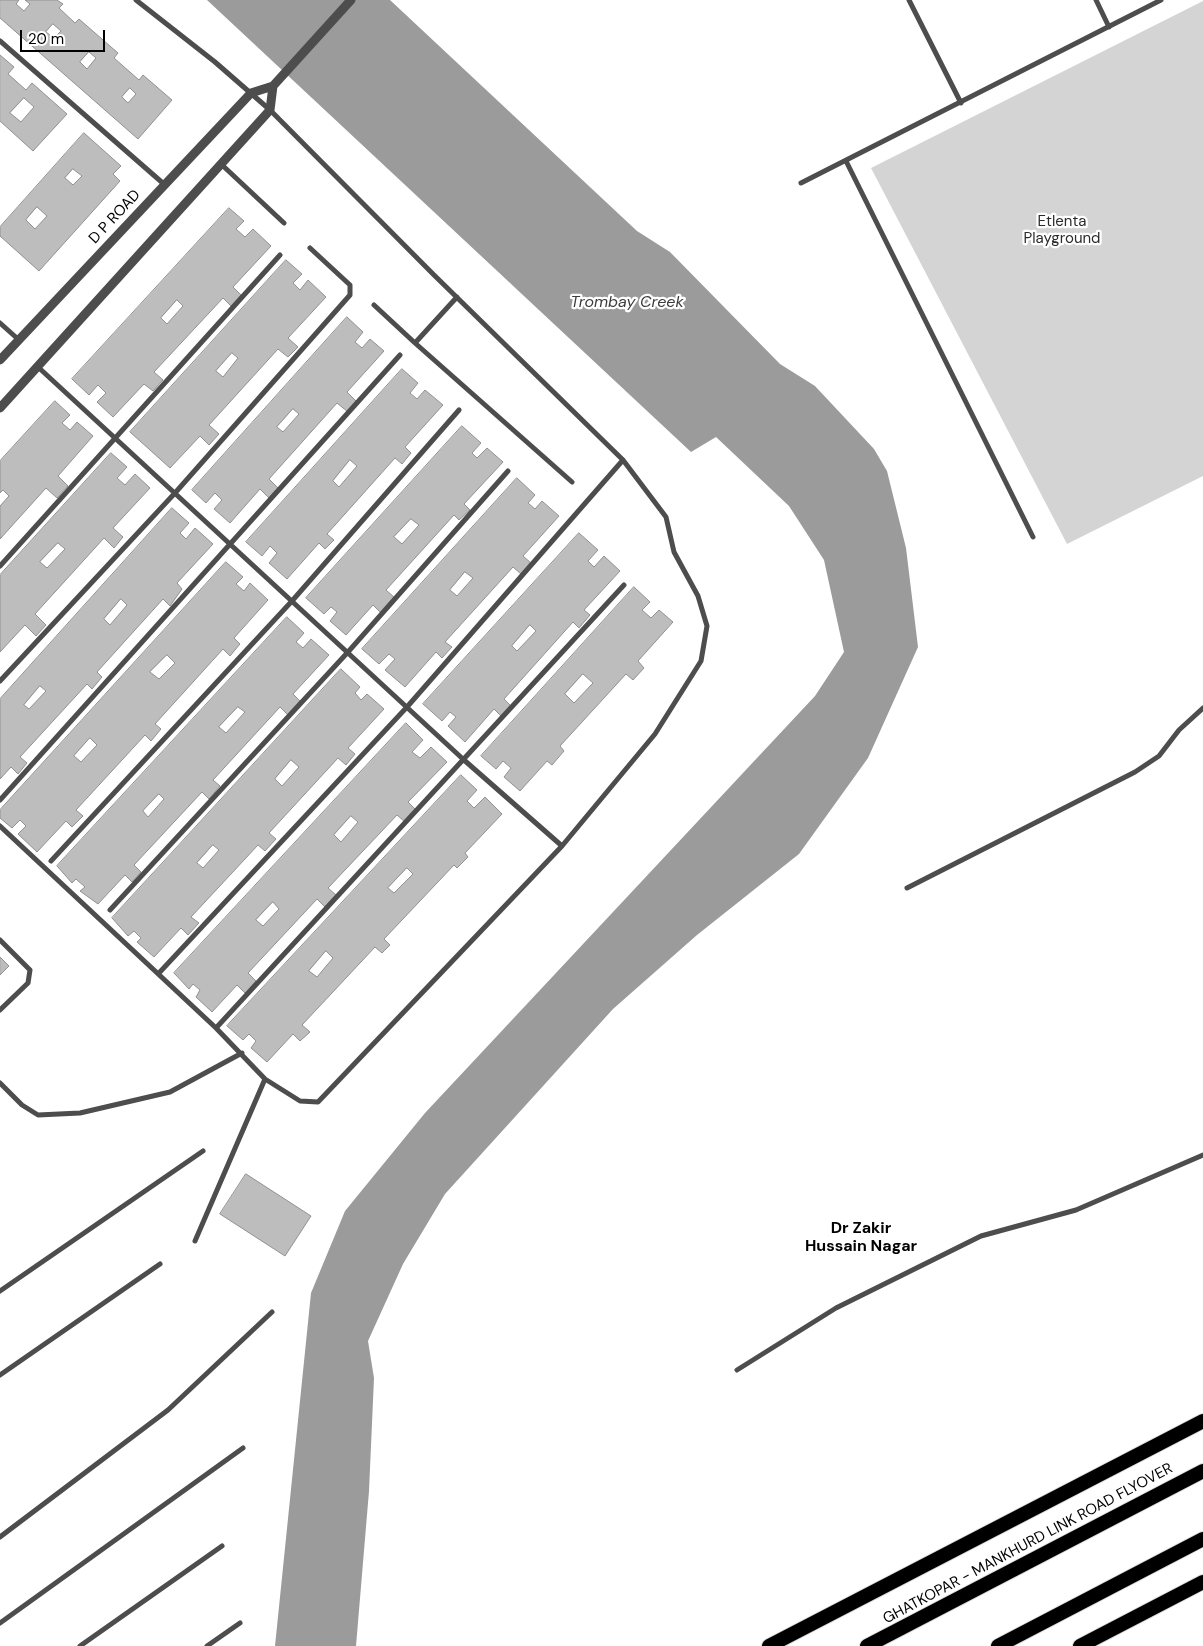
<!DOCTYPE html>
<html>
<head>
<meta charset="utf-8">
<style>
  body { margin:0 }
  #map { position:relative; width:1203px; height:1646px; overflow:hidden; background:#fff; font-family:"DM Sans",sans-serif }
  canvas { display:block }
  .scale { position:absolute; left:20px; top:30px; width:85px; height:22px; box-sizing:border-box; border:2px solid #000; border-top:0; padding-left:6px; font-size:15px; line-height:18px; white-space:nowrap; color:#000; -webkit-text-stroke:4px #fff; paint-order:stroke }
</style>
</head>
<body>
<div id="map">
<canvas width="1203" height="1646"></canvas>
<div class="scale">20 m</div>
</div>
<script>
const g = document.querySelector('canvas').getContext('2d');
g.lineJoin = 'round';
function paint(path, color) {
  g.fillStyle = color;
  g.fill(path, 'evenodd');
}
function trace(path, color, width, dash) {
  g.strokeStyle = color;
  g.lineWidth = width;
  g.lineCap = dash ? 'butt' : 'round';
  g.setLineDash(dash || []);
  g.stroke(path);
}
function label(font, color, halo, rows, align = 'center') {
  g.font = font + ' "DM Sans",sans-serif';
  g.lineWidth = 4.5;
  g.setLineDash([]);
  g.textBaseline = 'middle';
  g.strokeStyle = halo;
  g.fillStyle = color;
  for (const [text, x, y, turn = 0] of rows) {
    g.save();
    g.translate(x, y);
    g.rotate((+turn || 0) * Math.PI / 180);
    g.textAlign = isNaN(turn) ? turn : align;
    if (halo) g.strokeText(text, 0, 0);
    g.fillText(text, 0, 0);
    g.restore();
  }
}
paint(new Path2D(`
  M1203 1V476L1067 544 871 168Z`), '#d4d4d4');
paint(new Path2D(`
  M207 0H390L637 231 670 252 780 364 815 386 874 449 887 471 906 548 918 647 868 758 799 854 697 935 613 1009 445 1194 403 1264 368 1341 374 1378 369 1491 356 1646H275L311 1293 345 1211 425 1113 815 696 844 652 824 560 789 506 716 437 691 452Z`), '#9b9b9b');
const building = new Path2D(`
  M0 0H19L16 4 24 11 30 4 25 0H57L63 4 59 8 75 23 79 19 118 53 114 58 139 80 143 75 172 100 138 139 0 18ZM53 24 61 31 54 38 46 32ZM89 52 96 58 87 69 80 62ZM130 88 136 94 128 103 122 97Z
  M0 55 14 67 8 74 26 90 32 83 67 114 33 151 0 121ZM24 98 34 107 21 122 10 113Z
  M84 133 121 166 113 174 120 181 39 271 0 236V227ZM73 169 82 176 73 185 65 178ZM37 207 47 216 35 229 26 220Z
  M229 208 244 221 236 229 245 237 253 229 271 246 233 287 241 295 231 306 223 298 154 372 163 380 153 391 144 384 113 417 97 402 106 393 98 385 89 395 72 379ZM177 300 183 306 167 324 161 318Z
  M286 260 302 274 293 283 300 290 308 280 326 297 288 338 298 347 288 357 278 349 209 425 219 434 209 445 200 436 170 468 130 432ZM232 353 238 358 223 377 216 371Z
  M347 317 363 332 355 342 362 348 370 339 384 351 347 392 357 402 348 412 337 403 269 479 278 488 269 498 260 489 230 523 214 509 222 500 215 493 206 503 192 490ZM293 409 299 414 283 432 277 427Z
  M402 369 418 383 410 393 417 399 425 390 443 405 405 447 411 453 402 464 395 458 327 534 334 540 325 549 319 543 287 579 269 563 277 553 270 546 262 556 246 542ZM350 460 357 466 339 487 333 481Z
  M55 401 70 415 62 423 70 430 77 422 93 436 58 476 68 486 57 498 46 488 0 539V506L9 496 3 490 0 493V461Z
  M462 426 481 443 472 453 477 458 487 448 503 462 464 504 470 510 459 520 454 515 386 590 395 598 381 613 373 605 346 635 330 621 337 612 331 607 324 614 306 598ZM411 519 419 525 402 544 394 537Z
  M111 453 127 467 117 478 125 485 135 474 150 488 113 528 123 537 114 548 104 538 35 614 46 625 36 636 25 625 0 652V575ZM58 543 65 549 47 568 40 562Z
  M517 478 535 495 528 503 535 509 542 501 559 516 523 556 531 563 521 574 513 567 445 642 452 647 442 658 436 652 405 687 385 670 395 659 389 654 379 664 362 649ZM465 572 473 578 457 596 450 590Z
  M172 508 189 523 180 533 186 539 195 528 213 544 177 583 182 589 170 606 163 599 97 672 102 677 92 689 87 684 20 757 27 763 18 774 11 767 0 779V699ZM121 599 127 605 110 625 104 619ZM40 686 46 691 29 709 24 705Z
  M579 533 598 550 588 561 594 567 604 556 620 571 584 610 590 615 579 628 573 622 504 699 511 706 501 716 494 709 465 742 448 726 456 717 450 712 442 721 423 704ZM530 625 536 631 517 651 512 646Z
  M226 562 243 577 236 584 244 591 250 583 268 600 234 638 240 644 230 656 223 649 155 724 161 729 151 741 145 735 76 810 83 816 72 827 66 821 37 852 18 834 26 826 20 820 12 828 0 818V810ZM167 655 175 663 159 679 150 672ZM90 738 97 745 81 762 74 756Z
  M634 587 650 602 642 610 651 618 659 610 673 622 638 661 644 668 633 680 626 674 560 746 564 751 552 765 547 761 520 791 504 777 511 768 503 761 496 769 481 756ZM583 674 593 683 574 703 565 694Z
  M287 617 304 633 296 642 303 648 311 639 329 655 293 694 300 701 288 715 280 707 213 780 220 786 209 799 202 792 134 865 141 872 132 882 125 875 98 904 80 891 85 887 76 879 72 883 57 866ZM238 707 245 712 226 733 219 727ZM159 794 164 799 148 817 143 811Z
  M341 669 360 687 355 693 361 700 367 694 384 709 348 748 355 754 346 765 338 758 269 833 276 839 265 851 258 845 191 917 199 923 188 935 181 928 154 957 137 942 141 938 134 931 128 936 112 918ZM291 760 299 767 282 786 275 779ZM213 845 219 850 203 868 197 863Z
  M406 723 423 740 412 752 420 758 431 747 447 762 408 802 416 810 405 822 397 815 328 888 336 895 325 907 317 899 248 973 256 981 245 993 237 985 212 1012 196 997 200 990 193 984 189 989 174 973ZM351 816 358 822 341 842 334 835ZM273 902 279 909 263 926 256 920Z
  M461 775 477 790 467 801 474 808 485 797 502 814 465 853 468 857 457 868 454 865 384 939 390 945 382 953 375 947 302 1025 310 1032 300 1041 293 1034 267 1062 251 1048 256 1041 249 1034 243 1040 227 1026ZM407 868 413 874 394 893 388 888ZM326 951 333 958 317 977 309 971Z
  M0 957 9 966 0 975Z
  M246 1174 311 1216 285 1256 220 1214Z`);
paint(building, '#bdbdbd');
trace(building, '#919191', 1);
const trunk = new Path2D(`
  M769 1646 1203 1421
  M867 1646 1203 1471
  M998 1646 1203 1539
  M1080 1646 1203 1582`);
trace(trunk, '#dbdbdb', 16);
trace(new Path2D(`
  M909 0 961 103
  M1096 0 1109 27
  M0 41 165 185
  M846 161 1033 537
  M221 164 284 223
  M801 183 1161 0
  M457 297 415 343 572 482
  M374 305 415 343
  M0 323 19 340
  M38 367 464 760 562 846
  M0 566 280 255
  M0 681 175 493 350 295V285L310 248
  M0 800 400 355
  M0 826 216 1028 265 1079 300 1101 318 1102 562 846 655 734 701 661 707 626 698 596 674 552 666 517 623 460 434 275 270 110 215 62 136 0
  M51 861 292 601 459 410
  M907 888 1135 772 1159 756 1179 730 1203 708
  M110 910 348 652 508 471
  M0 940 30 970 28 983 0 1010
  M159 973 407 707 623 460
  M216 1028 624 585
  M0 1083 22 1105 38 1115 80 1113 170 1092 242 1053
  M195 1241 265 1079
  M0 1291 203 1151
  M737 1370 836 1308 981 1236 1076 1210 1203 1155
  M0 1375 160 1264
  M0 1537 168 1410 272 1312
  M0 1623 243 1448
  M80 1646 222 1546
  M207 1646 240 1623`), '#4d4d4d', 5);
trace(new Path2D(`
  M273 86 351 0
  M0 360 251 93 273 86
  M0 408 270 110 273 86`), '#4d4d4d', 9);
trace(trunk, '#000', 14);
label('15px', '#000', '#fff', [
  ["D P ROAD",115,217,-47],
  ["GHATKOPAR - MANKHURD LINK ROAD FLYOVER",1028,1544,-28]
]);
label('15px', '#2b2b2b', '#fff', [
  ["Etlenta",1062,222],
  ["Playground",1062,239]
]);
label('italic 16px', '#3c3c3c', '#fff', [
  ["Trombay Creek",627,303]
]);
label('bold 16px', '#000', '#fff', [
  ["Dr Zakir",861,1229],
  ["Hussain Nagar",861,1247]
]);
</script>
</body>
</html>
